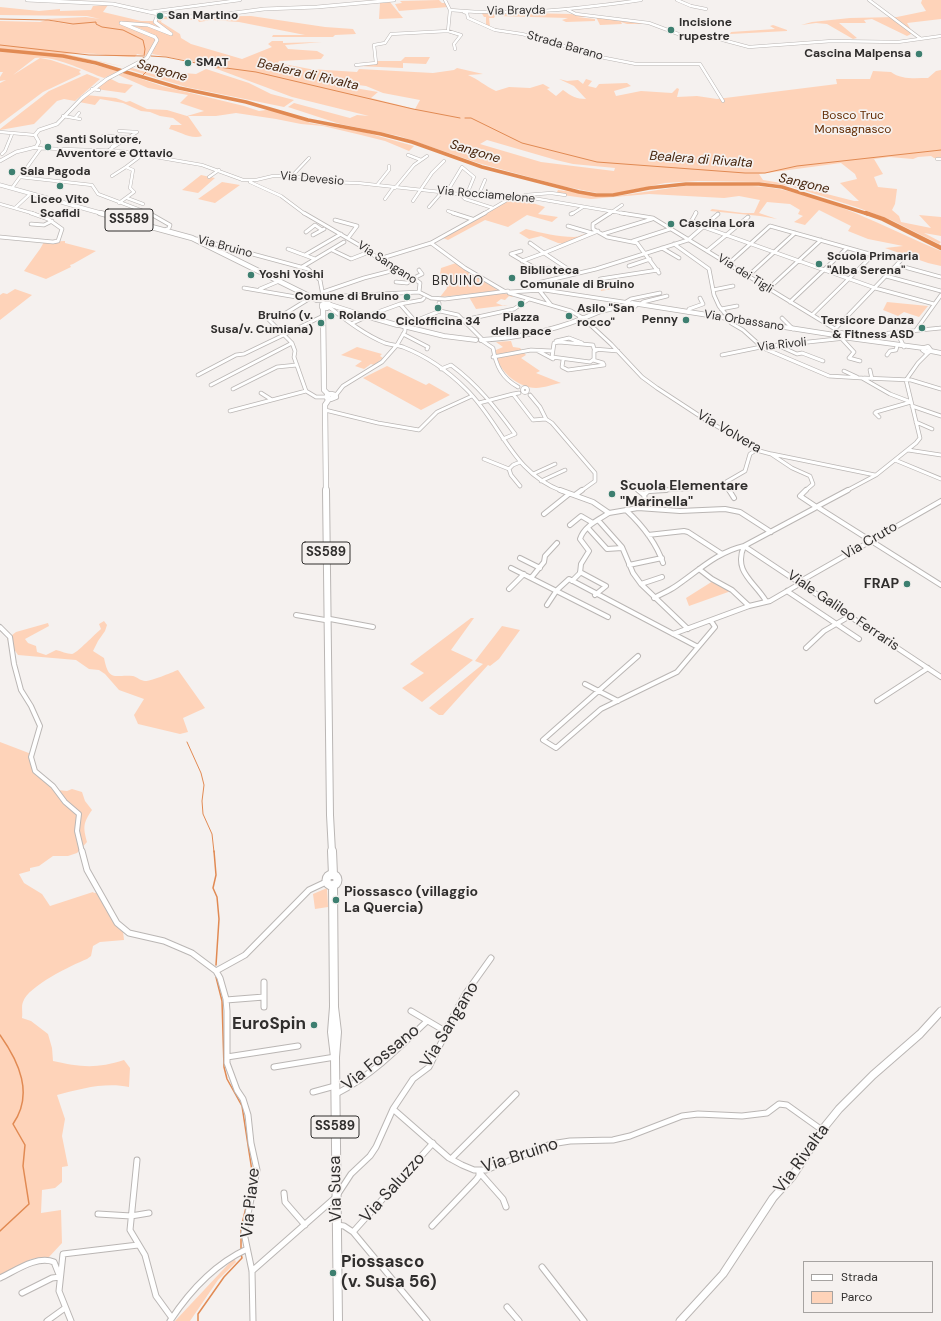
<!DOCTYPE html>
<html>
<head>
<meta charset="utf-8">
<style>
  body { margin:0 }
  #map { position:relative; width:941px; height:1321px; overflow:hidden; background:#f5f1ef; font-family:"DM Sans",sans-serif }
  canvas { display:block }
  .legend { position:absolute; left:803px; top:1261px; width:130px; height:52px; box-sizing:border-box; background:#f5f1ef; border:1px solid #a6a3a1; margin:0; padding:5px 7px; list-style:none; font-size:12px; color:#302e2d }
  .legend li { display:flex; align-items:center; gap:8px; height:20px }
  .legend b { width:20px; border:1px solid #a6a3a1 }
</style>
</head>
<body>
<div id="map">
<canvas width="941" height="1321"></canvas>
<ul class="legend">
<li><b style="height:5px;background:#fff"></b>Strada</li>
<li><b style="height:11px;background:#fed3b9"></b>Parco</li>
</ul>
</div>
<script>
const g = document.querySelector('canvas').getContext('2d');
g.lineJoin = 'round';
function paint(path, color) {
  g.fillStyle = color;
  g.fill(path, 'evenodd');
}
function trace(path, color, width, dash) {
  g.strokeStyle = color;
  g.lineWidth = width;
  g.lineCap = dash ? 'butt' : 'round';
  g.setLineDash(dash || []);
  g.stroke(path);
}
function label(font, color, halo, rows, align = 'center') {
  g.font = font + ' "DM Sans",sans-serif';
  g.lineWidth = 3.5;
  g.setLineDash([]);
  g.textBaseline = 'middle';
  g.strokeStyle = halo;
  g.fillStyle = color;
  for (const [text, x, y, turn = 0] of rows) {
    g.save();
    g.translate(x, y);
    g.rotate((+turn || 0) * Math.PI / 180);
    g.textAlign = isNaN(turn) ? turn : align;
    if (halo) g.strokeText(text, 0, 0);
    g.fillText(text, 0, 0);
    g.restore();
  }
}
paint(new Path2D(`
  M439 0 442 3H446L448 7 399 11 395 4 402 3 400 1Z
  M922 0H941V19L907 23 913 33 907 36 872 19 864 20 866 23H839L857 38 853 39 827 24 816 23 801 25 812 22 850 18 897 17 926 11 921 3Z
  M390 2 403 18 379 19 380 3Z
  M108 5 103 12 141 21H155L157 18 160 17 251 16 325 27 353 29 356 34 335 35 333 37H272L273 35H305L239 22 212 20 199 22 198 20 162 19 161 22 180 34 181 38 191 44 242 59 272 47 268 44 272 41H283V43L322 42 285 45 288 49 317 51 324 55 321 59 279 61 278 63 310 69 357 72 359 69 433 73 454 70 457 68 483 74 468 75C478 79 485 86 496 91L509 87 530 88 543 84 550 88 547 89 556 96 563 90C571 96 576 99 586 99L574 86 559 79 567 81 578 80 583 84 586 79 592 81 588 86 596 88 599 84 627 83 631 86 614 91 616 96 641 91 672 93 677 88 679 89 677 97 697 96 717 99 837 84 836 79H870L873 71 891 72C901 80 916 78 928 78L936 71 941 70V159L934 158 931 156 918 157 913 159 889 157 874 159 883 174 874 177 878 187 897 189 895 204 892 210 899 216 901 222 931 228 919 215 941 217V236L924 233 941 242 939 244 891 220 856 207 790 186 759 182 698 181 665 183 618 193H597L562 186 478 163 399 136 340 124 288 107 294 103 350 118 357 115 369 116 292 97 201 63 152 54 157 40C151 30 134 27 123 23L149 34 156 40 147 56 137 54 135 57C113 57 89 51 66 54L126 67 70 56 67 58 119 71 104 78C85 71 55 55 35 58L13 75 40 58 51 60 81 70 79 72 81 74 43 92 0 124V83L6 80 0 81V77L3 72H0V21L40 22 46 20 78 26 45 19 86 17 100 19 87 16 0 15V7L39 11 60 9V11L91 10 93 6ZM351 84 366 86 383 93 420 100 415 109 371 98 378 92 349 87ZM487 140 556 160 573 164 615 168 614 171 541 162 480 144ZM841 163 855 174 857 179 840 183 859 201H854L788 184 763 180 759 174Z
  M481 12 571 14 594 17H577L595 19V21L566 22 562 20 568 18 495 16 494 18H489L490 27 484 24H486V17H484Z
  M596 17 630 21H647L651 24H627L621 22 622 24 600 25Z
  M773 25 787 30V31L730 34 731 32 775 29 770 26Z
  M405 57H430L426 64 403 63V68L357 66 372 64 376 61H401Z
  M129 67 163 77 170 72 196 74 206 69 249 83 271 94 294 100 284 107 186 87 127 69Z
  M121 72 162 86 244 106 259 111 266 110 286 112 302 118 310 123 364 132 414 146 409 151 385 141 361 135 323 126 301 124 276 119 236 113 216 116H188L202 136C191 140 179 131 169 129L171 125H182L173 118 160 116 150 112 141 111 123 103 100 99 95 105 79 102 86 95 116 98 126 102 130 101 147 109 167 110 187 116 204 111 180 103 188 95 148 88 116 74Z
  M87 74 100 79 75 101 64 99 57 101 34 124 0 130V129L49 91Z
  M109 78 119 83 133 85 125 93 96 89Z
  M201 175 215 178 198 193 182 190Z
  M222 182 240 185 215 203 198 199Z
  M691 185C723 186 757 183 788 191 842 203 891 230 941 251V266L928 263 885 248 903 246 868 239 848 231 851 226 819 210 805 225 794 222 803 216 798 214 800 210 790 204 767 202 759 213 777 219 760 216 710 211 712 209 743 213H754L760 200 739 196 724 198 649 194 591 199 556 194 558 190 611 197Z
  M514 197 545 207 538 214 558 217 552 222 527 215 508 227 485 220 448 240 443 238Z
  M526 229C542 233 558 237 574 237 580 237 583 233 589 234L566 244 558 243 541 236 529 239 519 233Z
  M65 241V243L96 251 73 264 70 265 71 267 46 279 24 271 40 249 44 242Z
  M456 263 499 291 440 297 447 288 444 278 440 275 441 268Z
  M616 281 622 287 601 291 599 283Z
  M15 289 32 295 0 320V295L3 293 7 294Z
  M501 293 514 295 512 297 509 296 505 300 501 299 496 303 504 306 508 305 476 309 469 297Z
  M887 302 928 306 919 317 904 312 898 316 883 310Z
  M511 341 513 347 520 348 526 355 521 358 540 371 536 373 561 383C553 384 544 388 536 388 518 388 495 369 496 350L503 347 496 342Z
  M357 347 382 354 380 356 383 358 374 365 371 364 364 369 355 366 362 361 341 355Z
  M387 366 426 385 429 383 450 395 421 410 363 378Z
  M713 581 731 591 689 606 686 598Z
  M471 618H474L451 650 473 660 422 702 402 688 424 673 410 664Z
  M104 621 107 625 105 631 98 641 93 651 104 658C109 683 115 674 133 676 137 677 141 681 145 681 152 681 170 673 178 670L205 708 183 718 188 732 180 734 138 724 134 715 144 699 119 690 105 674 99 670 89 669 76 660 18 655 7 639 16 632 48 623 49 626 25 639 28 643 36 646 37 652 46 655 56 650C61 651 67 654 72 654 76 654 96 633 101 629L99 624Z
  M502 626 520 630 499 659 490 666 488 665 443 715H439L429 708 483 664 475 661Z
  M0 742 34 755 33 760 38 773 58 790 67 791 72 789 82 792 85 801 92 810C83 823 83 827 87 842L77 853 68 856H53L39 866 30 868V871L19 874 24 883 42 894 50 906 93 892 94 893 99 892 123 931 124 940 100 942 93 946 91 956 87 959C72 965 28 986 23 1002 21 1006 23 1013 22 1018L31 1021 48 1034 52 1048 53 1061C79 1067 97 1069 124 1060L130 1068 129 1087C105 1082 80 1089 57 1095L65 1119 62 1136 68 1166 62 1167V1182L55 1188 42 1190 41 1213 61 1210 62 1243 49 1257 31 1259 17 1268 0 1275Z
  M327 888 328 907 315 909 313 894Z
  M234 1258 236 1262 218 1280 190 1321H175Z`), '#fed3b9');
trace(new Path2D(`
  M0 19 48 20 73 24 96 22V24L102 27 123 30 143 40 145 49 144 56
  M0 45 89 55 143 56
  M151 56 166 57 211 66 256 72 413 109 460 118
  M138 62 144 57
  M140 64 146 71
  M142 76 146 72
  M465 118H471L522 143 597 162 745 173H765L797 166 941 150
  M187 742 201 773 204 785 202 801 203 814 212 834 214 852`), '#e18a53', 1);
trace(new Path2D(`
  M214 851 216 875 213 888 217 897 219 919 216 965
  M216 977 222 1001 224 1067 227 1079 242 1106 252 1171 251 1186
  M0 1035C19 1062 34 1094 13 1124L25 1145 23 1166 29 1204 0 1231
  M241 1251V1228L250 1191
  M198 1321V1314L224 1277 242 1258 241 1254`), '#e18a53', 1.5);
trace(new Path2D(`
  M0 50 63 56 96 63 179 88 246 102 308 120 381 134 412 142 482 167 579 192 596 195H613L649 188 686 184H759L782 187 868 214`), '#e18a53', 3.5);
trace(new Path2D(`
  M866 213 883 219 941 248`), '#e18a53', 4.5);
const streetFar3 = new Path2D(`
  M445 0 450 10
  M677 0 691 6 706 9
  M869 0 921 39
  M450 10C514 16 578 9 641 0
  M450 10 448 31 461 35 454 44 455 49
  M568 10 576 14 649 23 689 38 719 39 749 47 832 41 898 42 941 36
  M149 12 240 0
  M464 12 467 13 468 18 495 30 522 34 550 41 590 55 636 64H700L723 101
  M356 65 376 63 374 45 385 43 391 34 448 31
  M92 89 99 90
  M63 116 80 119
  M75 118 79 113
  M0 132 35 135
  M103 136 130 137
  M106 142H116L112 147
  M34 148 121 151 202 165 243 180
  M109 150 137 132 119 131
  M2 154 5 151 12 134
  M408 155 421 160
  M937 159H941
  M112 176 126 167
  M292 176 309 158
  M20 177 92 185 98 194 151 214
  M209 177 219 170
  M242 180H256L273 176H292L327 182 358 183 459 194 515 195 627 214
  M250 182 281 196 305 214
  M377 185 389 170V166
  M12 188 41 148
  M395 188 414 165 427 156
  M447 192 462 167 474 177 467 194
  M460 194 465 199 493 208
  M479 194 485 180
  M525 195 551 193 565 195
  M127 198 143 204
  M385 199 393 188
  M413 201 432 173 444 161
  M119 203 134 192 130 188 133 170 126 167 142 155
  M0 204 35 214
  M429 207 442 192
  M15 208 30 194
  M448 211 456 214
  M483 214 514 196
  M572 214 583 207
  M609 214 622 205
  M695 214 696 212`);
const streetFar2 = new Path2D(`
  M149 213 170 225 169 228 165 230
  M304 213 359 245 408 279 416 280 420 283 419 292
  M453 213 472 219
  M610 213 593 224V229L607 237 637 243 659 273
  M621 213 653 218 835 329 840 334
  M696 213 692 220 698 225 875 288 934 304
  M571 214 573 213
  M335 220 357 226 348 238
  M31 224 44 225 52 221
  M568 226 592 233
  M306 232 315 225 322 230
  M603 234 652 219
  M313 235 324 229
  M0 237 53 242 58 241 62 229 48 219 31 213
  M197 239 308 269 320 280 323 296
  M633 241 670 229
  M431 243 465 268 504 291
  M674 244 709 269 714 295 719 306 728 317 731 323 743 330 763 348 829 376 862 378 890 394 911 402
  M662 248 679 258
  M288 249 315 259
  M332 250 351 259 369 252
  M707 251 748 217
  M511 254 540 271 549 268
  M511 254 521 251
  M305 255 341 234
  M379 259 431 243 485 213
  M522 261 544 253 530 243
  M728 264 770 226 873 255 812 315
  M897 265 941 277
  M629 266 650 259
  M302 267 344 242
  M574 273 544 253 598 231
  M748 276 795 233
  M886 276 941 291
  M600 279 658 270
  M416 280V277L422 274 419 270
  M396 282 407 283 412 280
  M529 285 596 269 688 240 718 214
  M244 288 308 299
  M260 289 279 281
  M768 289 821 240
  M539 290 551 305
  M713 290 733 286
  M323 292 364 278 395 270
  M419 292 431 298 445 299 508 291
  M509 292 544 290 630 303
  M509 293 571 311 581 317
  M324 297 419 292
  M626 302 631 299 660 293
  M790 302 847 248
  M439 303 440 311
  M641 304 643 302 667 296
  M329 307C346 320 365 335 385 343 391 345 397 345 403 347 426 356 449 372 466 389 502 424 511 472 562 491
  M721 309 737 306
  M440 311 458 315 481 338
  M688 312 689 309 703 304 700 298
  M367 316 400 304
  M782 318 793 329
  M584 319 611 344 642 377 657 388 709 422 744 441 756 450 771 454 792 468 810 476 813 484 805 491
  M464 320 514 309 529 299
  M415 321 400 304 422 300 424 298
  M353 323 366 317
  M835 329 905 256
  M916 330 941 295
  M897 332 904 347
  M403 334 428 347 427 349
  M860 336 941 328
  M842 339 854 352 849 358 860 361
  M481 340 493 348C496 366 502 378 518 387
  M556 341 569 338 582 343
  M777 345 797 354 802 353 823 361
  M597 350 594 351V359L590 362 552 357 554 343 559 342 593 345 594 349 618 351
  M538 351 553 359
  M722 355 761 347 846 338
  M887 355 890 351 896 350 897 346
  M493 357 531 350 552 351
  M563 360 562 367 568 370 604 365 603 363 593 360
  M441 369 451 365C477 384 496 408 515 434L503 439
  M870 370 872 379
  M844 371 857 377
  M198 375 236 355 244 354 323 316
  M864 378 911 380 941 389
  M211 385 292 343
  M522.5 390a2.5 2.5 0 1 1 5 0a2.5 2.5 0 1 1-5 0Z
  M233 389 277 367 297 365
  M306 391 294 357 295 351 292 343 269 320 286 313 312 297
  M306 391 316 397H326
  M261 393 272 400
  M519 393 513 394 533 420 546 419 552 423 595 473V481L581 491
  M336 395 343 386 382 362 397 345 405 331V328L415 321 440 311
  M530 395 540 407 546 419
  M479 403 513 394
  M912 406 941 416
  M325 410 378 423 419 430 437 412 472 396
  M230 411 306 391
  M879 417 875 413 876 412 911 402
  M916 422 932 429
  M908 450 941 455
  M772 454 875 475
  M484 459 509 469
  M895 460 941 479
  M520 462 513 465 509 469 511 475 520 486
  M533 474 555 464
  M541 481 565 470
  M627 482 639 491
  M725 485 729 491
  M648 491 723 487 726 482 745 471 750 454 756 450
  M846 491 876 475 916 443 920 438 906 380 918 363 929 352`);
const streetFar1 = new Path2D(`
  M560 490 593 502 609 513
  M638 490 644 495 647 508
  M729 490 734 498
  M806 490 800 496 815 506
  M575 495 582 490
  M644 495 648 491 666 490
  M818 506 848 490
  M819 508 941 585
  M626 510C642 525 656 542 663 563
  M609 513 638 508 680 511 725 509 740 512 771 532
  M544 514 569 494
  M598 520 622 547 633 573 641 584 688 629
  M570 525 581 516 593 523
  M588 528 607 549 622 548
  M648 535 684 531 688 532 722 554
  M744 546 941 677
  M744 546C733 572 754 581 766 601
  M520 558 540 568
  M629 565 662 558
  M511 568 608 617
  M699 569 712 579 732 590 749 606
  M580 572 606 586 595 595
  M531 578 544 562 545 556 557 543
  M572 581 580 573 581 564 589 551 580 539C584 526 598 520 609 513
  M799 582 941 501
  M641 584 662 577
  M509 589 524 574
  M787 591 859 639
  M654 598C661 594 669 591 676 586 698 571 717 552 744 546L815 508
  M547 605 557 590 569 579 698 647
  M296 615 325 620 330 619 373 627
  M0 627 10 637 14 664 21 690 31 706 40 726 31 757 35 771 53 786 65 802 79 814 77 831 82 852
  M673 634 749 606 770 601 801 583
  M806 648 824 631 850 616
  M638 656 543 740 556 748 601 709 677 672 715 627 711 621
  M585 684 618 701
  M877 701 928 668`);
const street = new Path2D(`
  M82 851 87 870 117 923 129 933 164 941 192 953 216 971 220 978 226 999 227 1011V1063L237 1090 243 1099 248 1115 251 1143 257 1170 244 1233 252 1271 253 1321
  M216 971 245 955 309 890 326 882
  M264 997V1007
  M226 1000 264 997V982
  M411 1011 445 1031
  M227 1057 298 1046
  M274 1067 335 1057
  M313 1092 335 1086
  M336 1094C371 1076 399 1048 427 1021
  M393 1109 413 1079 429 1067 443 1039 446 1029 466 993 491 958
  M451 1159 516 1094
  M137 1160 130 1230 145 1255 156 1296 172 1318
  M480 1173 503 1199 506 1207
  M284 1193 285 1202 305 1225
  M98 1214 131 1216 149 1213
  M337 1225 344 1226 353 1232 427 1321
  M432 1226 476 1180 479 1176V1171
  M353 1232 433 1143
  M542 1267 584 1321
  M252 1271 336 1197 351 1174 370 1156 376 1147 393 1109 449 1158 462 1165 474 1170H486L551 1144 570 1141 613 1140 630 1136 682 1116 698 1114 742 1116 767 1113 779 1104 787 1105 822 1130
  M0 1278C15 1271 37 1255 54 1262L60 1277 52 1278 22 1293
  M507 1307 519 1321
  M47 1321 65 1308
  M71 1321 59 1291 63 1254 138 1245
  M170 1321C189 1292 215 1264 247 1249`);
const secondaryFar2 = new Path2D(`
  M27 0 113 4 158 14 182 17 212 16 264 9 317 7 394 0
  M0 161 16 152 36 147 39 142 35 135 39 130 57 124 82 98 107 79 147 58 157 40 155 37 121 23 148 25 171 34 155 22 158 14`);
const secondaryFar1 = new Path2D(`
  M635 304V306L632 307 627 305 632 303 841 336
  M331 305 362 315
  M362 315 397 325
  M580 318H584V319Z
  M584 318 601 311 627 305
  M395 324 444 336 476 340
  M841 333 849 334 852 337 848 338 840 335Z
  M849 338 923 348
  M481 340C516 338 548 332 581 319
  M928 347 931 351 926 352 923 350 924 348Z
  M931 351 941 353`);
const secondary = new Path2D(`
  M680 1321 723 1274 773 1198 792 1177 822 1130 839 1109 873 1075 920 1034 941 1011`);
const primaryFar3 = new Path2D(`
  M0 185 104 214`);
const primaryFar2 = new Path2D(`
  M100 213 192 238 317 300H323L324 297
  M325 304H329L330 306 327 308 322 307V305Z
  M323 307 324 390 328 394
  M331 394 335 395 336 397 331 399 327 398V395Z
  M326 491 325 405 329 399`);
const primaryFar1 = new Path2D(`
  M326 490 330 815 332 852`);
const primary = new Path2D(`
  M332 851 333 875
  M326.5 880a5.5 5.5 0 1 1 11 0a5.5 5.5 0 1 1-11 0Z
  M333 885 334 1007
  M334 1007 337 1032 335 1057 332 1032Z
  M335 1057 338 1321`);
trace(streetFar3, '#bab6b4', 3.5);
trace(streetFar2, '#bab6b4', 4.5);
trace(streetFar1, '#bab6b4', 6);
trace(street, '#bab6b4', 7);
trace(secondaryFar2, '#bab6b4', 4);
trace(secondaryFar1, '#bab6b4', 5.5);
trace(secondary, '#bab6b4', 9);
trace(primaryFar3, '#bab6b4', 4.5);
trace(primaryFar2, '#bab6b4', 6);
trace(primaryFar1, '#bab6b4', 8);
trace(primary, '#bab6b4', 10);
trace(streetFar3, '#fff', 2.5);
trace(streetFar2, '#fff', 3);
trace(streetFar1, '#fff', 4);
trace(street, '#fff', 5);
trace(secondaryFar2, '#fff', 3);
trace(secondaryFar1, '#fff', 4);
trace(secondary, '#fff', 7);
trace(primaryFar3, '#fff', 3.5);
trace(primaryFar2, '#fff', 4.5);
trace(primaryFar1, '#fff', 6);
trace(primary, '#fff', 8);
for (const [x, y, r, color] of [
  [160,16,4,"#3d7f70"],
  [671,30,4,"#3d7f70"],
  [919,54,4,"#3d7f70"],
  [188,63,4,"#3d7f70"],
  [48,147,4,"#3d7f70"],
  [12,172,4,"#3d7f70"],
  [60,186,4,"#3d7f70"],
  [671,224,4,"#3d7f70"],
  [819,264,4,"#3d7f70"],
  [251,275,4,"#3d7f70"],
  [512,278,4,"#3d7f70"],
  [407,297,4,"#3d7f70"],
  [521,304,4,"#3d7f70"],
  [438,308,4,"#3d7f70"],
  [331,316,4,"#3d7f70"],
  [569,316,4,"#3d7f70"],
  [686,320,4,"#3d7f70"],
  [321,323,4,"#3d7f70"],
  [922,328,4,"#3d7f70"],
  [612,494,4,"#3d7f70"],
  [907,584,4,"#3d7f70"],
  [336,900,4,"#3d7f70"],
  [314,1025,4,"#3d7f70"],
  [333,1273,4,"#3d7f70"]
]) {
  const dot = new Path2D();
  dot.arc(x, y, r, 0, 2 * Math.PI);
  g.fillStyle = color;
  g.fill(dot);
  trace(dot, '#f5f1ef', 1.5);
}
label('12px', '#302e2d', '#f5f1ef', [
  ["Via Brayda",516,11,-1],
  ["Strada Barano",565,46,16],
  ["Via Devesio",312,179,5],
  ["Via Rocciamelone",486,195,5],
  ["Via Bruino",225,247,15],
  ["Via Sangano",387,263,33],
  ["Via dei Tigli",745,274,32],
  ["Via Orbassano",744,321,9],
  ["Via Rivoli",782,345,-6]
]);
label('bold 12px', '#302e2d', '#f5f1ef', [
  ["San Martino",168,16],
  ["Incisione",679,23],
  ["rupestre",679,37],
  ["Cascina Malpensa",911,54,"right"],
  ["SMAT",196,63],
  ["Santi Solutore,",56,140],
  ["Avventore e Ottavio",56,154],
  ["Sala Pagoda",20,172],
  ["Liceo Vito",60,200,"center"],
  ["Scafidi",60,214,"center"],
  ["Cascina Lora",679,224],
  ["Scuola Primaria",827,257],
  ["\"Alba Serena\"",827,271],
  ["Biblioteca",520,271],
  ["Comunale di Bruino",520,285],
  ["Yoshi Yoshi",259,275],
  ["Comune di Bruino",399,297,"right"],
  ["Asilo \"San",577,309],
  ["rocco\"",577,323],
  ["Bruino (v.",313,316,"right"],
  ["Susa/v. Cumiana)",313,330,"right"],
  ["Rolando",339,316],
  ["Piazza",521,318,"center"],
  ["della pace",521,332,"center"],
  ["Penny",678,320,"right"],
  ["Tersicore Danza",914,321,"right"],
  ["& Fitness ASD",914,335,"right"],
  ["Ciclofficina 34",438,322,"center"]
], 'left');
label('12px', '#612a00', '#f5f1ef', [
  ["Bosco Truc",853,116],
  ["Monsagnasco",853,130]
]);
label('italic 13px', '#46240c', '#f5f1ef', [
  ["Sangone",162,71,16],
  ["Bealera di Rivalta",308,75,13],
  ["Sangone",475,152,17],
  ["Bealera di Rivalta",701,160,4],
  ["Sangone",804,184,13]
]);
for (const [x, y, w] of [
  [129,220,48],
  [326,553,48],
  [335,1127,48]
]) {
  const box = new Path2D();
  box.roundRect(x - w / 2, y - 11, w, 22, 3);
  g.fillStyle = '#f5f1ef';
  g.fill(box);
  trace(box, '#302e2d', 1);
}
label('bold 13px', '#302e2d', null, [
  ["SS589",129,220],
  ["SS589",326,553],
  ["SS589",335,1127]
]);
g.letterSpacing = '1px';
label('13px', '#302e2d', '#f5f1ef', [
  ["BRUINO",458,282]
]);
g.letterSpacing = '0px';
label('14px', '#302e2d', '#f5f1ef', [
  ["Via Volvera",729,432,30],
  ["Via Cruto",870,541,-30],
  ["Viale Galileo Ferraris",843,611,34]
]);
label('bold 14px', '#302e2d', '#f5f1ef', [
  ["Scuola Elementare",620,486],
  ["\"Marinella\"",620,502],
  ["FRAP",899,584,"right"],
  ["Piossasco (villaggio",344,892],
  ["La Quercia)",344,908]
], 'left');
label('bold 17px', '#302e2d', '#f5f1ef', [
  ["EuroSpin",306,1025],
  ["Piossasco",341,1263,"left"],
  ["(v. Susa 56)",341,1283,"left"]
], 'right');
label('17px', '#302e2d', '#f5f1ef', [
  ["Via Sangano",450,1025,-59],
  ["Via Fossano",381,1058,-39],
  ["Via Bruino",520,1156,-18],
  ["Via Rivalta",802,1159,-54],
  ["Via Saluzzo",393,1188,-48],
  ["Via Susa",336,1189,-91],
  ["Via Piave",251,1203,-84]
]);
</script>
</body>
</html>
